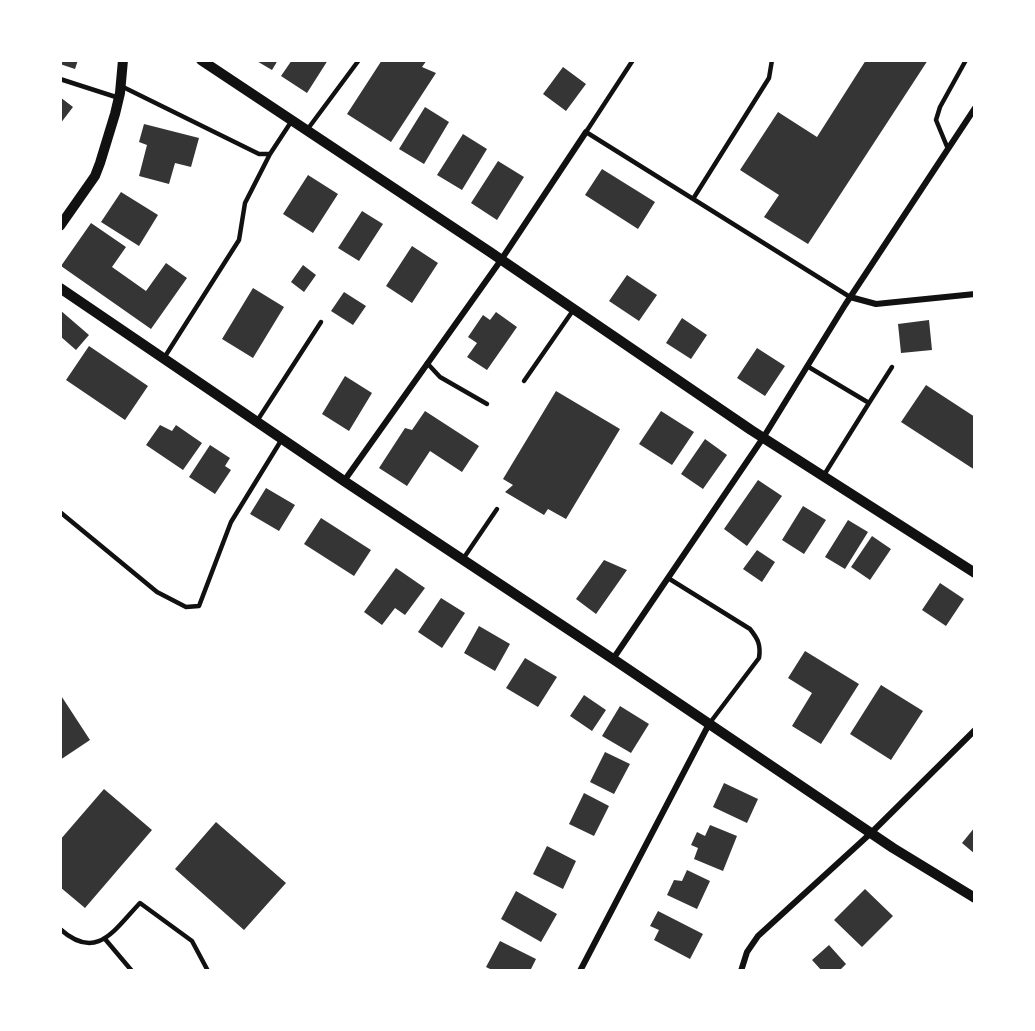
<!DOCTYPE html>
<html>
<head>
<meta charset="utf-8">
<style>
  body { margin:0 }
  #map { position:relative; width:1035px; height:1031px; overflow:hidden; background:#fff; font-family:Karla,sans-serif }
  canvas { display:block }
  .frame { position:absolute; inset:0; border:62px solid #fff; pointer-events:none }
</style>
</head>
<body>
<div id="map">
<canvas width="1035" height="1031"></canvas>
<div class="frame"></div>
</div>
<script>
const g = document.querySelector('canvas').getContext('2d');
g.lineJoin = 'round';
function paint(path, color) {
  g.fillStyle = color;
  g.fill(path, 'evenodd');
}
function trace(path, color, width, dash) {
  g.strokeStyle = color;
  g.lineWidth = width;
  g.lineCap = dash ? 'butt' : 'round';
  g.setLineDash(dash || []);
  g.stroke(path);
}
paint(new Path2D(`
  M60 60H78L75 69 60 64Z
  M255 60H278L272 70Z
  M292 60H328L307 93 281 76Z
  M382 60H427L422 67 436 73 391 142 347 114Z
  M866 60H928L808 244 764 217 779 195 740 170 778 112 817 137Z
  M563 67 586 84 566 111 543 94Z
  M60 97 73 107 60 124Z
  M425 107 449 122 424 164 399 149Z
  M144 124 199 138 191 167 175 163 169 184 139 176 147 145 139 142Z
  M463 134 487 149 462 190 437 175Z
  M498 161 524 177 497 220 471 203Z
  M602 169 655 202 638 229 585 195Z
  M308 175 338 194 313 233 283 214Z
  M121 192 158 215 139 246 101 222Z
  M362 211 383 224 359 261 338 248Z
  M91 223 126 247 112 267 146 291 166 263 187 278 151 329 61 266Z
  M412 246 438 263 412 303 386 286Z
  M303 265 316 275 304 292 291 282Z
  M627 275 657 295 639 321 609 301Z
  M253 288 284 307 253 358 222 339Z
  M344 292 366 306 353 325 331 311Z
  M60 310 89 335 76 350 60 336Z
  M496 312 517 327 487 370 467 357 477 343 468 337 483 315 490 320Z
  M682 318 707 335 691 359 666 343Z
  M929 320 932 350 901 353 898 324Z
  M89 346 148 386 125 420 66 380Z
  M757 348 785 366 765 396 737 378Z
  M345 376 372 393 349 431 322 414Z
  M926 385 975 417V470L901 422Z
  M556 391 620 429 566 519 548 509 544 515 505 492 513 485 503 479Z
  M425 411 479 446 462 472 430 451 407 486 379 468 405 428 412 430Z
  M661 411 694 432 672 465 639 444Z
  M160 425 172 431 176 425 202 443 183 470 146 445Z
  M705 439 727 455 703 489 681 474Z
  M210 445 230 458 225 466 231 470 215 494 189 477Z
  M758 480 782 496 747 546 724 529Z
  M266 488 295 505 279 531 250 514Z
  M803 506 826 520 804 554 782 540Z
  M321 518 371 550 354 576 304 544Z
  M848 520 868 532 845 569 825 557Z
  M872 536 891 549 870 580 851 567Z
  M757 550 775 562 762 582 743 569Z
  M604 560 627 570 596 614 576 599Z
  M396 568 425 588 405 615 395 608 382 625 364 612Z
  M940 583 964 599 946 626 922 610Z
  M441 598 465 613 442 648 418 632Z
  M479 626 510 644 495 671 464 653Z
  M805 651 859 684 821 744 792 726 812 693 788 678Z
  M525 658 557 677 538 707 506 688Z
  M881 685 923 711 891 760 850 734Z
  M60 694 90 740 60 760Z
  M584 695 606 710 592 731 570 716Z
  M620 706 649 724 631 753 602 736Z
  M605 752 630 764 614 794 590 782Z
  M724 783 758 799 747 823 713 807Z
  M104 789 152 830 85 908 60 887V840Z
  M584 793 609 806 594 836 569 824Z
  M216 822 286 883 244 930 175 869Z
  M710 825 737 836 723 871 694 859 698 848 691 845 697 832 705 836Z
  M975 827V854L962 843Z
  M547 846 576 861 563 889 533 874Z
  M687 870 710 881 697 909 667 895 674 880 682 881Z
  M865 889 893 916 862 947 834 920Z
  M516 891 557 914 541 942 501 919Z
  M658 911 703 934 690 959 654 940 659 930 650 926Z
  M500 941 536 959 530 971H494L486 967Z
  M829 945 846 964 839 971H822L812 960Z`), '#353535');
trace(new Path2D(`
  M633 60 586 132 850 297
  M60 79 119 98
  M121 86 259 154H270L291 122
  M307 130 359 60
  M948 149 936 120 940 107 966 60
  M693 199 769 78 772 60
  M164 358 239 240 245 203 270 154
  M427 363 440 377 487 404
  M807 366 869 403 824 475
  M524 381 574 309
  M869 403 892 367
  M257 421 321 322
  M60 512 157 592 186 607 199 606 231 522 282 439
  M463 559 497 509
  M668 578 750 629C758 639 761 645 759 658L709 724
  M60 929C97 962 114 930 140 903L192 941 208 971
  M105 939 132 971`), '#111', 4.5);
trace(new Path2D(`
  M850 297 876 304 975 294
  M344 481 501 260 586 132
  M613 659 763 438 845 305 975 108
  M580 971 709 724
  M741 971 747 952 758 936 871 833 975 730`), '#111', 6);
trace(new Path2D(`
  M201 60 490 252 751 430 975 573
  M60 226 95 176 100 163 115 114 120 93 123 60
  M60 288 344 481 613 659 893 848 975 898`), '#111', 10);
</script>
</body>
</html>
